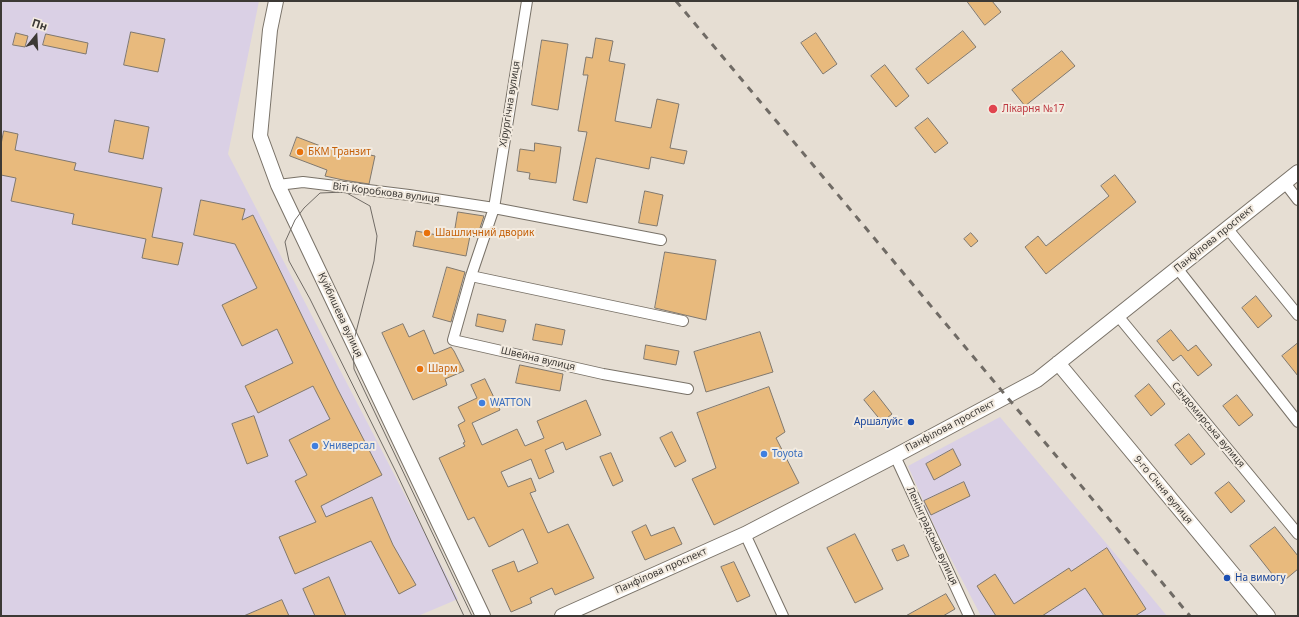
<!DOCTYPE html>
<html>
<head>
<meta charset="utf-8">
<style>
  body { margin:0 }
  #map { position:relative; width:1299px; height:617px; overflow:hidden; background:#e6ded3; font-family:"Noto Sans",sans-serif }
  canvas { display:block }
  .frame { position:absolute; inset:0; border:2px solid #3c3935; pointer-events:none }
  .north { position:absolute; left:16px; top:16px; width:40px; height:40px; -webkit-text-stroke:3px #f3ebe0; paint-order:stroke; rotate:18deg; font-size:11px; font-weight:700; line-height:16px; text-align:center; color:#3c3935 }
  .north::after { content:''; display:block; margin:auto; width:14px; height:18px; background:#3c3935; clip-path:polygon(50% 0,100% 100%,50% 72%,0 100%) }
</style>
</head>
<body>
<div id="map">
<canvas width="1299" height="617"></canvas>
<div class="frame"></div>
<div class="north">Пн</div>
</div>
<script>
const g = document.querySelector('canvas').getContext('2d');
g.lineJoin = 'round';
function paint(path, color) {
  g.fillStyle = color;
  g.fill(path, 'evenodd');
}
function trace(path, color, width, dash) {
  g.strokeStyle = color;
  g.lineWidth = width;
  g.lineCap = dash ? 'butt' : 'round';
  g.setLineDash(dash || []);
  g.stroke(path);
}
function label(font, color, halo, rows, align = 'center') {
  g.font = font + ' "Noto Sans",sans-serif';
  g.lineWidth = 4;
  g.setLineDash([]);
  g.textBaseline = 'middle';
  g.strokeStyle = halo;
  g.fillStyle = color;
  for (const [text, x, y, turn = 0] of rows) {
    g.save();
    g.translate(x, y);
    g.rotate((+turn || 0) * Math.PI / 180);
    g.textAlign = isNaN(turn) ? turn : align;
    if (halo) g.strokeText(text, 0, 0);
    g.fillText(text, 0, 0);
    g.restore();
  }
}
paint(new Path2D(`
  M1 1H259L228 154 451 584 458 599 418 616H1Z
  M1000 417 1143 587 1167 616H981L937 532 908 466Z`), '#dad0e5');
const building = new Path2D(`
  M967 1H992L1001 12 985 25Z
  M963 31 976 47 928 84 916 69Z
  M131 32 165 39 158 72 124 65Z
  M16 33 28 36 25 47 13 45Z
  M816 33 837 64 823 74 801 43Z
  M46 34 88 43 86 54 43 45Z
  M596 38 613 41 609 61 625 64 615 121 651 128 657 99 679 104 670 148 687 151 684 164 651 157 649 169 596 158 587 203 573 200 587 132 578 131 588 75H583L586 57 592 58Z
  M542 40 568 44 558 110 532 105Z
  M1062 51 1075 66 1025 106 1012 90Z
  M885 65 909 96 896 107 871 76Z
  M928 118 948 143 935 153 915 128Z
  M115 120 149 127 143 159 109 152Z
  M4 131 18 134 15 150 76 163 74 170 162 188 152 237 183 243 178 265 142 258 146 239 72 224 74 214 11 201 16 178 1 175V145Z
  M297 137 331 150 332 147 375 156 369 184 343 180 325 176 327 170 290 156Z
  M535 143 561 147 556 183 529 179 530 173 517 171 520 149 534 151Z
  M1115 175 1136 202 1046 274 1025 247 1038 236 1046 246 1109 196 1101 186Z
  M645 191 663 195 657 226 639 223Z
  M201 200 245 209 242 220 253 215 337 388 382 475 321 506 326 517 372 497 393 545 416 585 399 594 371 541 295 574 279 537 316 522 295 481 307 475 289 440 330 419 313 386 258 413 245 386 293 363 277 329 242 346 222 305 257 288 235 244 194 235Z
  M458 212 484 216 477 237 470 236 466 256 413 246 416 231 453 238Z
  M971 233 978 241 971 247 964 239Z
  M665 252 716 260 706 320 655 308Z
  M447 267 465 272 451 322 433 317Z
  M1256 296 1272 316 1258 328 1242 308Z
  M478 314 506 320 503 332 476 326Z
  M403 324 409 337 424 330 434 354 451 347 454 351 464 371 445 379 447 385 413 400 382 333Z
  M536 324 565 330 562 345 533 340Z
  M1171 330 1188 351 1196 345 1212 365 1198 376 1181 355 1173 361 1157 341Z
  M760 332 773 372 706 392 694 352Z
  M1298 343V376L1282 356Z
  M646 345 679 351 676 365 644 359Z
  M520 365 563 374 560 391 516 383Z
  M485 379 500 410 472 423 482 445 517 429 525 446 544 438 537 421 586 400 601 435 566 450 563 442 545 450 554 472 539 479 531 459 501 472 508 487 531 478 536 491 530 493 548 533 568 524 594 578 555 595 552 588 530 598 532 603 511 612 492 570 514 561 518 572 538 563 523 529 489 547 474 517 468 520 439 458 465 446 463 443 465 442 458 425 465 421 458 407 477 398 471 385Z
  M1149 384 1165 404 1151 416 1135 396Z
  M769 387 785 432 776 438 799 483 714 525 692 479 716 468 697 413Z
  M874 391 892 414 882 422 864 400Z
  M1237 395 1253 415 1239 426 1223 406Z
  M254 416 268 456 247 464 232 424Z
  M672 432 686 461 675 467 660 438Z
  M1189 434 1205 454 1191 465 1175 445Z
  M953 449 961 465 934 480 926 464Z
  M611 453 623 481 613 486 600 457Z
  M964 482 970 496 931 515 924 501Z
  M1229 482 1245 501 1231 513 1215 493Z
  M646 525 651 536 674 527 682 544 645 560 632 532Z
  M1275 527 1298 556V569L1280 584 1250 546Z
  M855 534 883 589 855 603 827 548Z
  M904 545 909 556 897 561 892 550Z
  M1107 548 1146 609 1135 616H1104L1085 588 1042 616H996L977 586 995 574 1014 604 1069 568 1071 571Z
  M734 562 750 596 737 602 721 567Z
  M329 577 346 616H315L303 589Z
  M946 594 955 609 943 616H906Z
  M282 600 289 616H244Z`);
paint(building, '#e8ba7d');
trace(building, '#80786e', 1);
const street = new Path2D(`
  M1285 183 1298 200
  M278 185 303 182 409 195 494 208 527 1
  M1227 228 1298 315
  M661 240 494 208 471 276 453 340 603 374 688 389
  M1177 268 1298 422
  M471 276 683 321
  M1118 316 1298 534
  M895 456 969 616
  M745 534 783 616`);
const secondary = new Path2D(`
  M276 1 270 30 260 136 278 185 483 616
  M1058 363 1268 616
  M562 616 745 534 895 456 1037 380 1298 172`);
trace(street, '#797268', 12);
trace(secondary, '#797268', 16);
trace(street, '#fff', 10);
trace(secondary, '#fff', 14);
trace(new Path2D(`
  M464 616 396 472 310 299 289 261 285 242 295 220 304 208 320 193 345 192 370 206 377 236 374 261 353 344 354 369 472 616`), '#706b65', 1);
trace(new Path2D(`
  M676 1 1190 616`), '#706b65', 3, [7, 7]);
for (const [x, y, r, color] of [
  [993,109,5,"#e0444e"],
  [300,152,4,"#e8710a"],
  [427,233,4,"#e8710a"],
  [420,369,4,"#e8710a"],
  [482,403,4,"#3f7fe0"],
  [911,422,4,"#1a4fb4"],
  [315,446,4,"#3f7fe0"],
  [764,454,4,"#3f7fe0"],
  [1227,578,4,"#1a4fb4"]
]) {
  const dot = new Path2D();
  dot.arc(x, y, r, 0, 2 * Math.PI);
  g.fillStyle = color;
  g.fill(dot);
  trace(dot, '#f3ebe0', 1.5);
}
label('10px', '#3c3935', '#f3ebe0', [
  ["Хірургічна вулиця",510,104,-81],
  ["Віті Коробкова вулиця",386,193,7],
  ["Панфілова проспект",1214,239,-39],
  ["Куйбишева вулиця",340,315,65],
  ["Швейна вулиця",538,359,13],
  ["Сандомирська вулиця",1208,425,50],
  ["Панфілова проспект",950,426,-28],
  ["9-го Січня вулиця",1163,490,50],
  ["Ленінградська вулиця",932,536,65],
  ["Панфілова проспект",661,571,-24]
]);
label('10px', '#be3a42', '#f3ebe0', [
  ["Лікарня №17",1002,109]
], 'left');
label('10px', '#c56008', '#f3ebe0', [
  ["БКМ Транзит",308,152],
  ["Шашличний дворик",435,233],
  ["Шарм",428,369]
], 'left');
label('10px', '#366cbe', '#f3ebe0', [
  ["WATTON",490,403],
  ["Универсал",323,446],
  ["Toyota",772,454]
], 'left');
label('10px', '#164399', '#f3ebe0', [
  ["Аршалуйс",903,422],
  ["На вимогу",1235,578,"left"]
], 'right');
</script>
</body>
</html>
